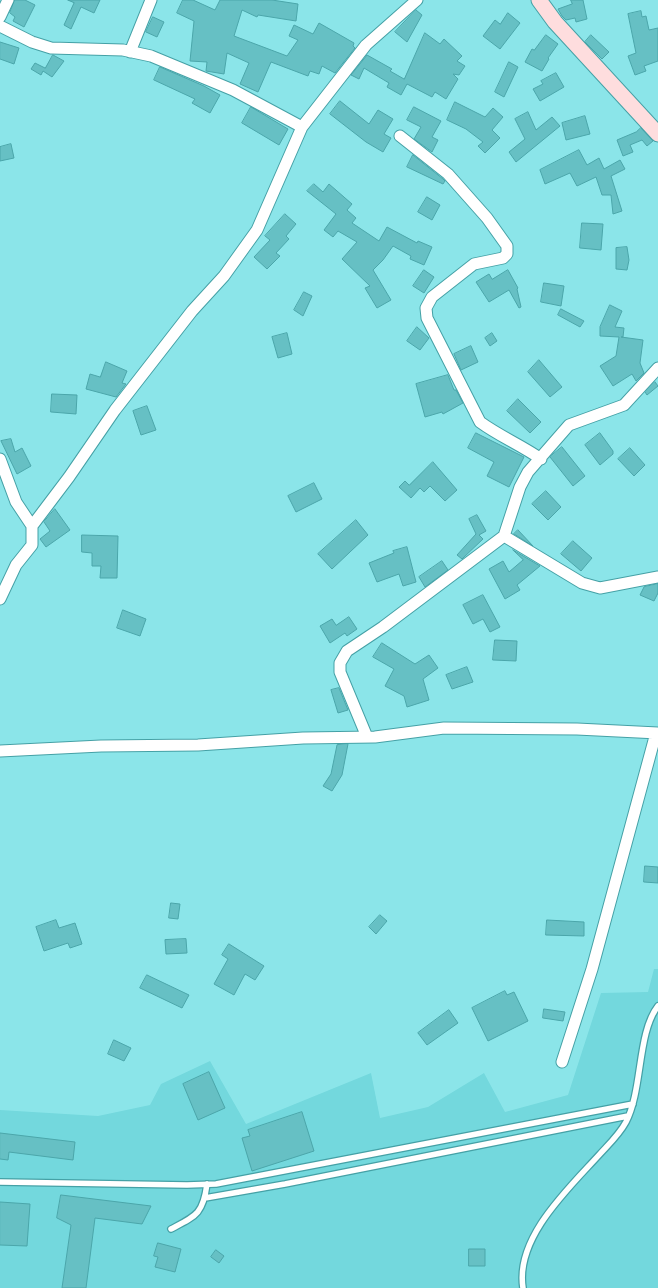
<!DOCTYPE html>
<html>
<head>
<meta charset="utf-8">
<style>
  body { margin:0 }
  canvas { display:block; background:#8be5e9 }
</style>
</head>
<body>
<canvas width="658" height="1288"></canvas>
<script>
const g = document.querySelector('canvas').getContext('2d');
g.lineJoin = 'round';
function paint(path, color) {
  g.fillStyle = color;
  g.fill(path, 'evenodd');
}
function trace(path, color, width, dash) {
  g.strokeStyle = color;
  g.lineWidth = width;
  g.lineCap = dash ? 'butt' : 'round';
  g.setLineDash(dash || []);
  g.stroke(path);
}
paint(new Path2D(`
  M654 969H658V1288H0V1110L98 1116 150 1105 161 1084 210 1061 246 1124 371 1073 380 1118 428 1107 484 1073 505 1112 568 1095 601 993 648 992Z`), '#73d8dd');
const building = new Path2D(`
  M15 0H25L35 5 24 27 13 21 15 17 10 13Z
  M68 0H100L94 13 81 7 71 29 64 25 74 3Z
  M183 0H193L215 10 220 0H272L298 4 296 21 258 15 257 17 242 10 234 36 287 56 298 40 289 36 294 25 313 34 319 23 354 43 353 46 355 48 335 73 322 66 319 74 310 71 308 76 271 62 258 92 240 84 249 63 227 53 224 74 206 71 207 62 190 61 194 21 177 13Z
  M571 0H583L587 19 576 22 575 18 566 20 562 16 558 9 572 4Z
  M416 10 422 15 407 42 395 32Z
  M641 11 642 17 646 16 649 30 658 28V61L644 66 646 71 635 75 628 56 636 53 628 14Z
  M508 13 520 23 500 49 483 36 495 20 500 24Z
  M153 17 164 22 157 37 146 32Z
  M425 33 440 44 444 39 462 56 457 61 465 66 459 75 453 74 458 79 446 99 435 92 432 97 407 84 401 95 387 87 389 83 364 68 359 79 351 75 367 55 392 69 390 71 404 79Z
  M546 35 558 44 548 58 549 59 542 71 525 62 532 49 534 50Z
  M591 35 609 52 602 59 585 42Z
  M0 42 19 48 14 64 0 59Z
  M53 55 64 61 52 77 43 71 41 75 31 69 35 63 45 68Z
  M509 62 518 67 504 97 495 92Z
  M160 67 204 86 220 95 210 113 192 103 195 99 154 80Z
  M556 73 564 87 540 101 533 89 543 84 541 81Z
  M340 101 369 124 378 110 393 119 384 134 391 138 383 152 366 142 330 114Z
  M455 102 485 117 493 108 503 117 492 130 500 138 485 153 478 146 483 142 466 129 447 120Z
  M251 107 288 129 279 145 242 123Z
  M414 107 441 121 432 137 438 140 432 152 414 139 421 127 407 120Z
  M528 112 536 130 552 117 560 126 516 162 509 152 525 139 515 119Z
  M585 116 590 134 566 140 562 123Z
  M641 128 653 141 647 146 642 140 630 145 633 152 623 156 617 140 636 132Z
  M11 144 14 158 0 161V147Z
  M579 150 587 165 599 158 604 169 620 160 625 169 611 176 622 211 613 214 611 195H602L596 177 577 186 570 173 545 184 540 170Z
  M413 155 443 179 445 181 443 184 407 167Z
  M314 184 323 192 329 184 352 204 347 210 356 218 352 223 379 241 387 227 417 243 418 241 432 247 424 265 410 259 411 256 393 246 383 260 373 270 391 300 377 308 365 288 370 286 342 259 357 242 338 231 333 237 324 230 336 214 307 191Z
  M427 197 440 205 432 220 418 212Z
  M285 214 296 224 286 236 289 239 276 253 280 256 267 269 254 257 270 240 265 236Z
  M582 223 603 224 601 250 580 248Z
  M627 247 629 260 627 270 616 269V248Z
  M424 270 434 277 424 293 413 286Z
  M508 270 518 288 517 289 521 307 519 308 509 290 489 302 476 282 489 274 492 279Z
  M544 283 564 286 561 306 541 302Z
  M304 292 312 296 303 316 294 310Z
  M610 305 622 311 615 327 624 328 623 337H621L643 340 640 363 644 373 636 381 632 374 613 386 600 366 616 356 619 337 600 336V327Z
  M561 309 584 321 580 327 558 315Z
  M417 327 429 338 420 350 407 341Z
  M287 333 292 354 278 358 272 337Z
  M492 333 497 341 490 346 485 338Z
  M471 346 478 362 461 370 454 354Z
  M539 360 562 387 550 397 528 372Z
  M106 362 127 371 122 383 126 384 116 397 86 389 90 374 100 377Z
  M448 375 454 390H456L463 403 443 414 442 412 425 417 416 384Z
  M655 382 658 386 647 395 645 392Z
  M52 394 77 395 76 414 51 412Z
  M518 399 541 422 530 433 507 411Z
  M147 406 156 430 141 435 133 411Z
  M476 433 524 457 509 487 487 476 494 462 468 448Z
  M600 433 613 451V454L600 465 585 445Z
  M11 439 15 452 22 448 31 466 17 474 1 441Z
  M562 447 585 476 573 486 550 457Z
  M630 448 645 465 634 476 618 459Z
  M433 462 457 490 445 501 430 486 424 492 420 488 411 498 399 487 405 481 409 485Z
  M314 483 322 499 296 512 288 496Z
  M546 491 561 507 548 520 532 504Z
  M55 509 70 530 46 547 40 539 50 531 44 522Z
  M477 515 486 531 479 535 483 539 462 559 457 555 476 534 469 519Z
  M356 520 368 535 332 569 318 554Z
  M518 530 533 546 514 534Z
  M82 535 118 536 117 578H100L101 566H92V553L82 552Z
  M573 541 592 558 581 571 561 554Z
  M407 547 416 582 403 586 399 574 377 582 369 563 394 553 393 551Z
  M513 550 540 566 517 585 520 590 505 599 489 569 503 561 509 572 523 560Z
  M442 561 448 570 425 587 419 577Z
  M658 584V593L654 601 640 595 644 587Z
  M483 595 500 627 490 632 483 619 473 624 463 605Z
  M123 610 146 619 140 636 117 628Z
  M349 617 357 629 347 636 345 633 330 643 320 626 332 619 336 625Z
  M495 640 517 641 516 661 493 660Z
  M382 643 415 664 429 655 438 668 423 679 429 700 407 707 404 696 385 686 394 669 373 657Z
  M467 667 473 682 452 689 446 675Z
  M339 688 348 710 338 713 331 690Z
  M348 744 342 775 332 791 323 786 331 774 337 745Z
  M645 866 658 867V883L644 882Z
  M171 903 180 904 178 919 169 918Z
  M380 915 387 921 376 934 369 927Z
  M56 920 59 928 75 923 82 944 70 948 68 943 44 951 36 927Z
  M547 920 584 922V936L546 935Z
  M186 939 187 953 166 954 165 940Z
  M229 944 264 966 255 980 245 974 234 995 214 984 228 959 222 955Z
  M147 975 189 995 182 1008 140 988Z
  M505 991 507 995 514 992 528 1021 488 1041 472 1008Z
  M544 1009 565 1012 563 1021 543 1018Z
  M449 1010 458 1023 427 1045 418 1033Z
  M114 1040 131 1048 124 1061 108 1054Z
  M209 1072 225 1108 198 1120 183 1084Z
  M302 1112 314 1151 252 1171 242 1138 250 1136 248 1130Z
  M0 1133 75 1142 73 1160 9 1152 8 1160 0 1159Z
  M61 1195 151 1206 142 1224 95 1218 86 1288H62L71 1225 57 1218Z
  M0 1202 30 1204 27 1246 0 1245Z
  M158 1243 181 1249 175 1272 155 1267 158 1257 154 1256Z
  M469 1249H485V1266H469Z
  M216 1250 224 1256 219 1263 211 1257Z`);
paint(building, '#66c0c4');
trace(building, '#4ba6aa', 1);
const lane = new Path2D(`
  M0 1182 187 1185 216 1184 633 1104
  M205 1198 285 1184 628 1116
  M171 1229C196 1216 203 1214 207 1184
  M523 1288C515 1238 568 1189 599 1155 608 1145 619 1135 626 1122 643 1089 637 1033 658 1006`);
const street = new Path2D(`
  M0 17 8 0
  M0 26 32 42 51 48 123 50 151 56 233 90 302 127
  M130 52 151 0
  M400 136 448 174 487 218 507 246V254L503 258 474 264 432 297 426 308 427 318 480 422C499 436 521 445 541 459
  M0 459 16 502 32 526
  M504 536 582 583 600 588 658 577
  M0 599 16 565 32 545V526L69 477 115 410 192 311 224 276 257 230 302 127 366 45 417 0
  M367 737 340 672V663L347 651 383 627 504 536 520 487 528 472 569 425 624 405 658 368
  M0 751 101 746 198 745 303 738 375 737 444 728 577 729 658 733
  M562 1062 592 969 656 733`);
const secondary = new Path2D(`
  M539 0 555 22 658 134`);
trace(lane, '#45a1a6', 8);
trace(street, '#45a1a6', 13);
trace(secondary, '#45a1a6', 17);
trace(lane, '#fff', 5.5);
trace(street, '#fff', 11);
trace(secondary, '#feddde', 15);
</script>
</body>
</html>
